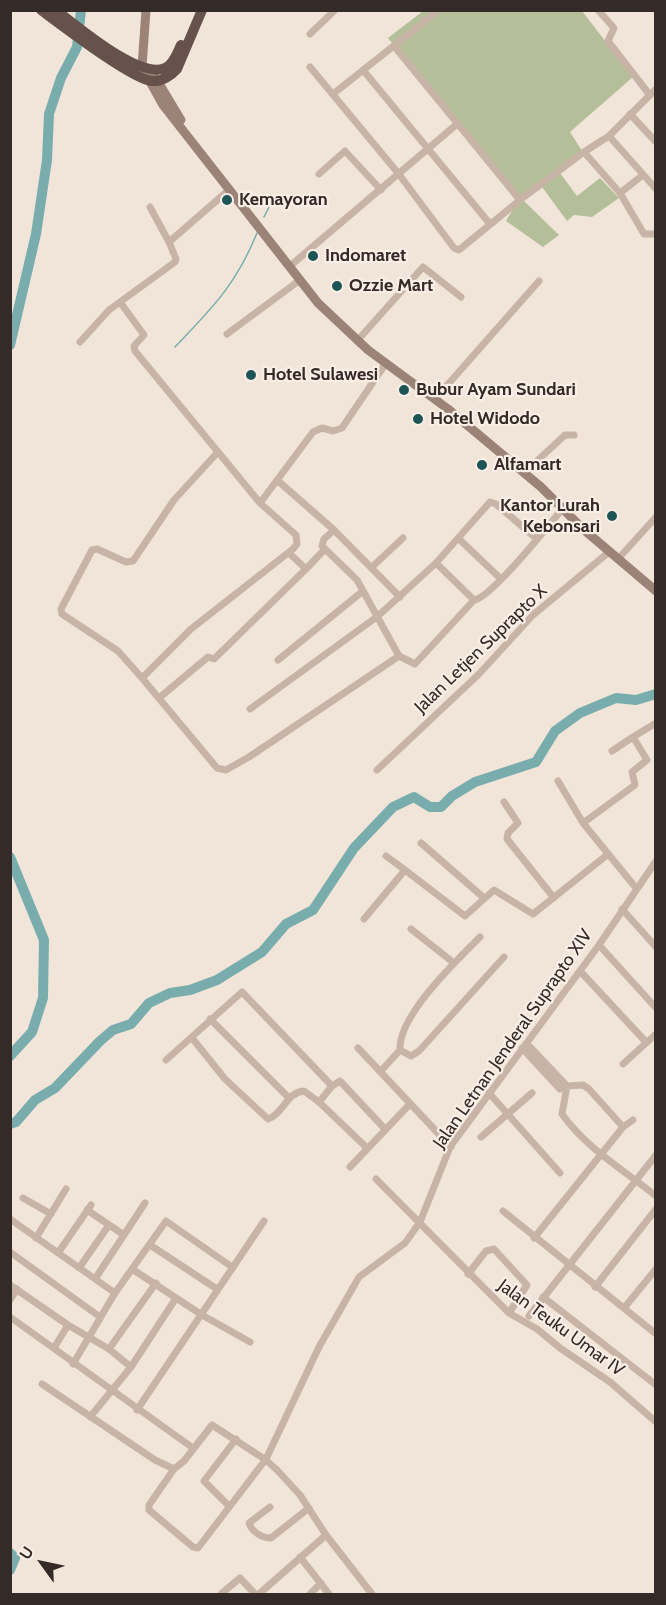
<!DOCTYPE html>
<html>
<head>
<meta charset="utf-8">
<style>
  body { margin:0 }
  #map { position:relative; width:666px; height:1605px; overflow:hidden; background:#f1e5d9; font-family:Cabin,sans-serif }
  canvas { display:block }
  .frame { position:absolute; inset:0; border:12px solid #342a27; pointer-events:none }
  .north { position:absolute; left:12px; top:1533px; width:60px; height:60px; -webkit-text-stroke:4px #f9efe6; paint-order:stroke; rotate:303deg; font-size:16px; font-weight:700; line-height:24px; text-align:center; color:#342a27 }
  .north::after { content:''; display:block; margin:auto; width:21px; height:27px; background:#342a27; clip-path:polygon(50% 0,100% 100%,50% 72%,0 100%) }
</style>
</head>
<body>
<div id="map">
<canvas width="666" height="1605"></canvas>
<div class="frame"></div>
<div class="north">U</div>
</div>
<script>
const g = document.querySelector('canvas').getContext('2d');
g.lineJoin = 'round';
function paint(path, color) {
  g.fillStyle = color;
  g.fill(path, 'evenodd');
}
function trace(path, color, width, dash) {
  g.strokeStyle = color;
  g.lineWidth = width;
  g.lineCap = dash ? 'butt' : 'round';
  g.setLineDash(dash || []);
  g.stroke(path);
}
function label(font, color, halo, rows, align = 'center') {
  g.font = font + ' Cabin,sans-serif';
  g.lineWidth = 4.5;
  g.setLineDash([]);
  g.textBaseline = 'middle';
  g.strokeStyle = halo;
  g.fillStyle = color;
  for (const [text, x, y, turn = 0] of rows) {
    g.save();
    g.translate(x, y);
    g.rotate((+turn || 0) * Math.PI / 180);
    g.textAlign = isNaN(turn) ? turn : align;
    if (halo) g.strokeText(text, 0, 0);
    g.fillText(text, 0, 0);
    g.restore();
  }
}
paint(new Path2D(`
  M423 11H582L633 77 570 132 584 154 560 173 577 196 600 178 619 198 592 217 574 215 567 221 539 183 523 200 559 235 543 247 506 221 517 202 388 38Z`), '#b4bf9a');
trace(new Path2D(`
  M264 217 271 203 303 201 312 195
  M175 347C212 308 236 285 257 233`), '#79adad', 1.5);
trace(new Path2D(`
  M10 345 36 234 47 160 49 114 61 78 77 47 81 10
  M10 857 44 940 43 998 32 1032 10 1056
  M10 1124 16 1122 35 1100 55 1088 100 1041 113 1030 131 1024 149 1003 170 993 190 990 217 980 262 952 286 924 313 910 354 848 393 807 414 797 430 807H441L452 796 475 782 536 762 555 731 580 713 616 698 636 700 656 694
  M10 1553 15 1558 10 1570`), '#79adad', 10);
trace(new Path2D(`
  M598 10 614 28 608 41 649 94
  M310 34 335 10
  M310 67 398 173 454 248 459 250 520 200 394 46
  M363 70 490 224
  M656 89 609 136 584 152 620 193 644 234H656
  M333 94 439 10
  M630 114 656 142
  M609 136 656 189
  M319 174 345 151 381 190
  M620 193 643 175
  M520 200 584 152
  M150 207 169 242
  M290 266 457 124
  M120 302 144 335 134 346 135 351 260 503
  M227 334 300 280
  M357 341 423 267 461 297
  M80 342 109 310 175 262 176 259 169 242 230 189
  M386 363 342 428 333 431 322 428 313 432 260 503 296 535 297 544 293 549 191 629 142 678 217 768 226 770 249 757 399 656 415 664 474 600C491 598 549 525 563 508
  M435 399 539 281
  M524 473 565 435H574
  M277 480 334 530 400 597
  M334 530 324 539 322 546 357 580 399 656
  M459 539 501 579
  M618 559 656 517
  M436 563 474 600
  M372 567 403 538
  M306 569 324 550
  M278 660 363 591
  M142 678 118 651 62 614 61 609 92 550 97 549 126 562 133 561 174 500 217 453
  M159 698 208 657 214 659 306 569 289 553
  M250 709 378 616 436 563 490 502 496 504 537 539
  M612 751 633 737
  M377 770 479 674 533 615 609 552
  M558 781 583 823 636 888
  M504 802 518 823 508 833 507 839 554 898
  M583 823 635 785 632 772 647 760 633 737 656 723
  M421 843 483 897
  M386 856 405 870
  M622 909 656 947
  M364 919 405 870 465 916 494 890 533 914 607 855
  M411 929 454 963
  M599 945 656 1008
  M580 971 646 1042
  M210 1019 289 1098
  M192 1038 225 1079 268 1119C283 1114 287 1092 304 1091L319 1102
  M530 1047 567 1086 562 1114C586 1148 624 1170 656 1196
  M358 1048 451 1147
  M522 1048 560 1089
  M400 1050 411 1056 419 1051 504 957
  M166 1060 242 992 332 1086
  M623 1064 656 1034
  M381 1071 400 1050C398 1016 456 961 480 937
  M567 1086 583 1085 589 1089 623 1127
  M489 1093 560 1173
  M481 1137 532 1093
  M367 1148 319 1102 332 1086 340 1081 385 1129
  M350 1167 409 1105
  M376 1179 509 1313 537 1329 560 1348 610 1382 656 1422
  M23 1198 51 1214
  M87 1210 124 1235
  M503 1211 656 1334
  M10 1219 115 1293
  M36 1238 66 1189
  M534 1238 623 1127 633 1120
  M150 1245 217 1289
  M10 1252 100 1317
  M58 1253 91 1205
  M79 1268 109 1225
  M132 1269 202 1315 250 1342
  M468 1274 486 1251 494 1249 527 1285 509 1313
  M95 1279 145 1203
  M10 1285 68 1325 109 1349 131 1367
  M595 1287 656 1209
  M543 1297 656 1385
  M10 1300 17 1289
  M624 1308 656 1269
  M529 1316 656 1155
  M10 1317 193 1448
  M54 1348 68 1325
  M109 1349 156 1283
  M73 1364 115 1293 166 1221 232 1267
  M42 1384 155 1460 174 1469 184 1461 212 1425 266 1460 277 1470 300 1495 326 1535 372 1594
  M137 1410 264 1221
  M90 1417 131 1367 176 1298
  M174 1469 149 1505V1510L193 1547 198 1548 266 1459 319 1347 359 1277 405 1243 420 1222 450 1147 599 945 656 861
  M229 1506 204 1481 236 1439
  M270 1507 249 1523C252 1532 262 1538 271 1538L309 1508
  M300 1557 329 1594
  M221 1594 240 1578 255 1594
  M259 1594 326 1535
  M310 1594 321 1583`), '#c8b4a6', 7);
trace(new Path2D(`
  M146 10 142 67 163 105 318 303 368 350 448 409 541 487 583 529 656 591
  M154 75 181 120`), '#9c8377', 9);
trace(new Path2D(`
  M41 10C60 24 133 80 152 81 161 82 171 76 177 69L202 10
  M56 10C77 26 140 80 165 68 174 64 177 53 181 45`), '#66524b', 10);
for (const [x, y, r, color] of [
  [227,200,6,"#1d5455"],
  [313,256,6,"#1d5455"],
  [337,286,6,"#1d5455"],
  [251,375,6,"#1d5455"],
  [404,390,6,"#1d5455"],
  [418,419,6,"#1d5455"],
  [482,465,6,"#1d5455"],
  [612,516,6,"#1d5455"]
]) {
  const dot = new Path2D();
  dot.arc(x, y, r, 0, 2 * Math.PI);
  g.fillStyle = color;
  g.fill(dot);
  trace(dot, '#f9efe6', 2);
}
label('bold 18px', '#342a27', '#f9efe6', [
  ["Kemayoran",239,200],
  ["Indomaret",325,256],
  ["Ozzie Mart",349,286],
  ["Hotel Sulawesi",263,375],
  ["Bubur Ayam Sundari",416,390],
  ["Hotel Widodo",430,419],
  ["Alfamart",494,465],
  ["Kantor Lurah",600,506,"right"],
  ["Kebonsari",600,527,"right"]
], 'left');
label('18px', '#342a27', '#f9efe6', [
  ["Jalan Letjen Suprapto X",481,649,-44],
  ["Jalan Letnan Jenderal Suprapto XIV",513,1039,-55],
  ["Jalan Teuku Umar IV",561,1328,36]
]);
</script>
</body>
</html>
